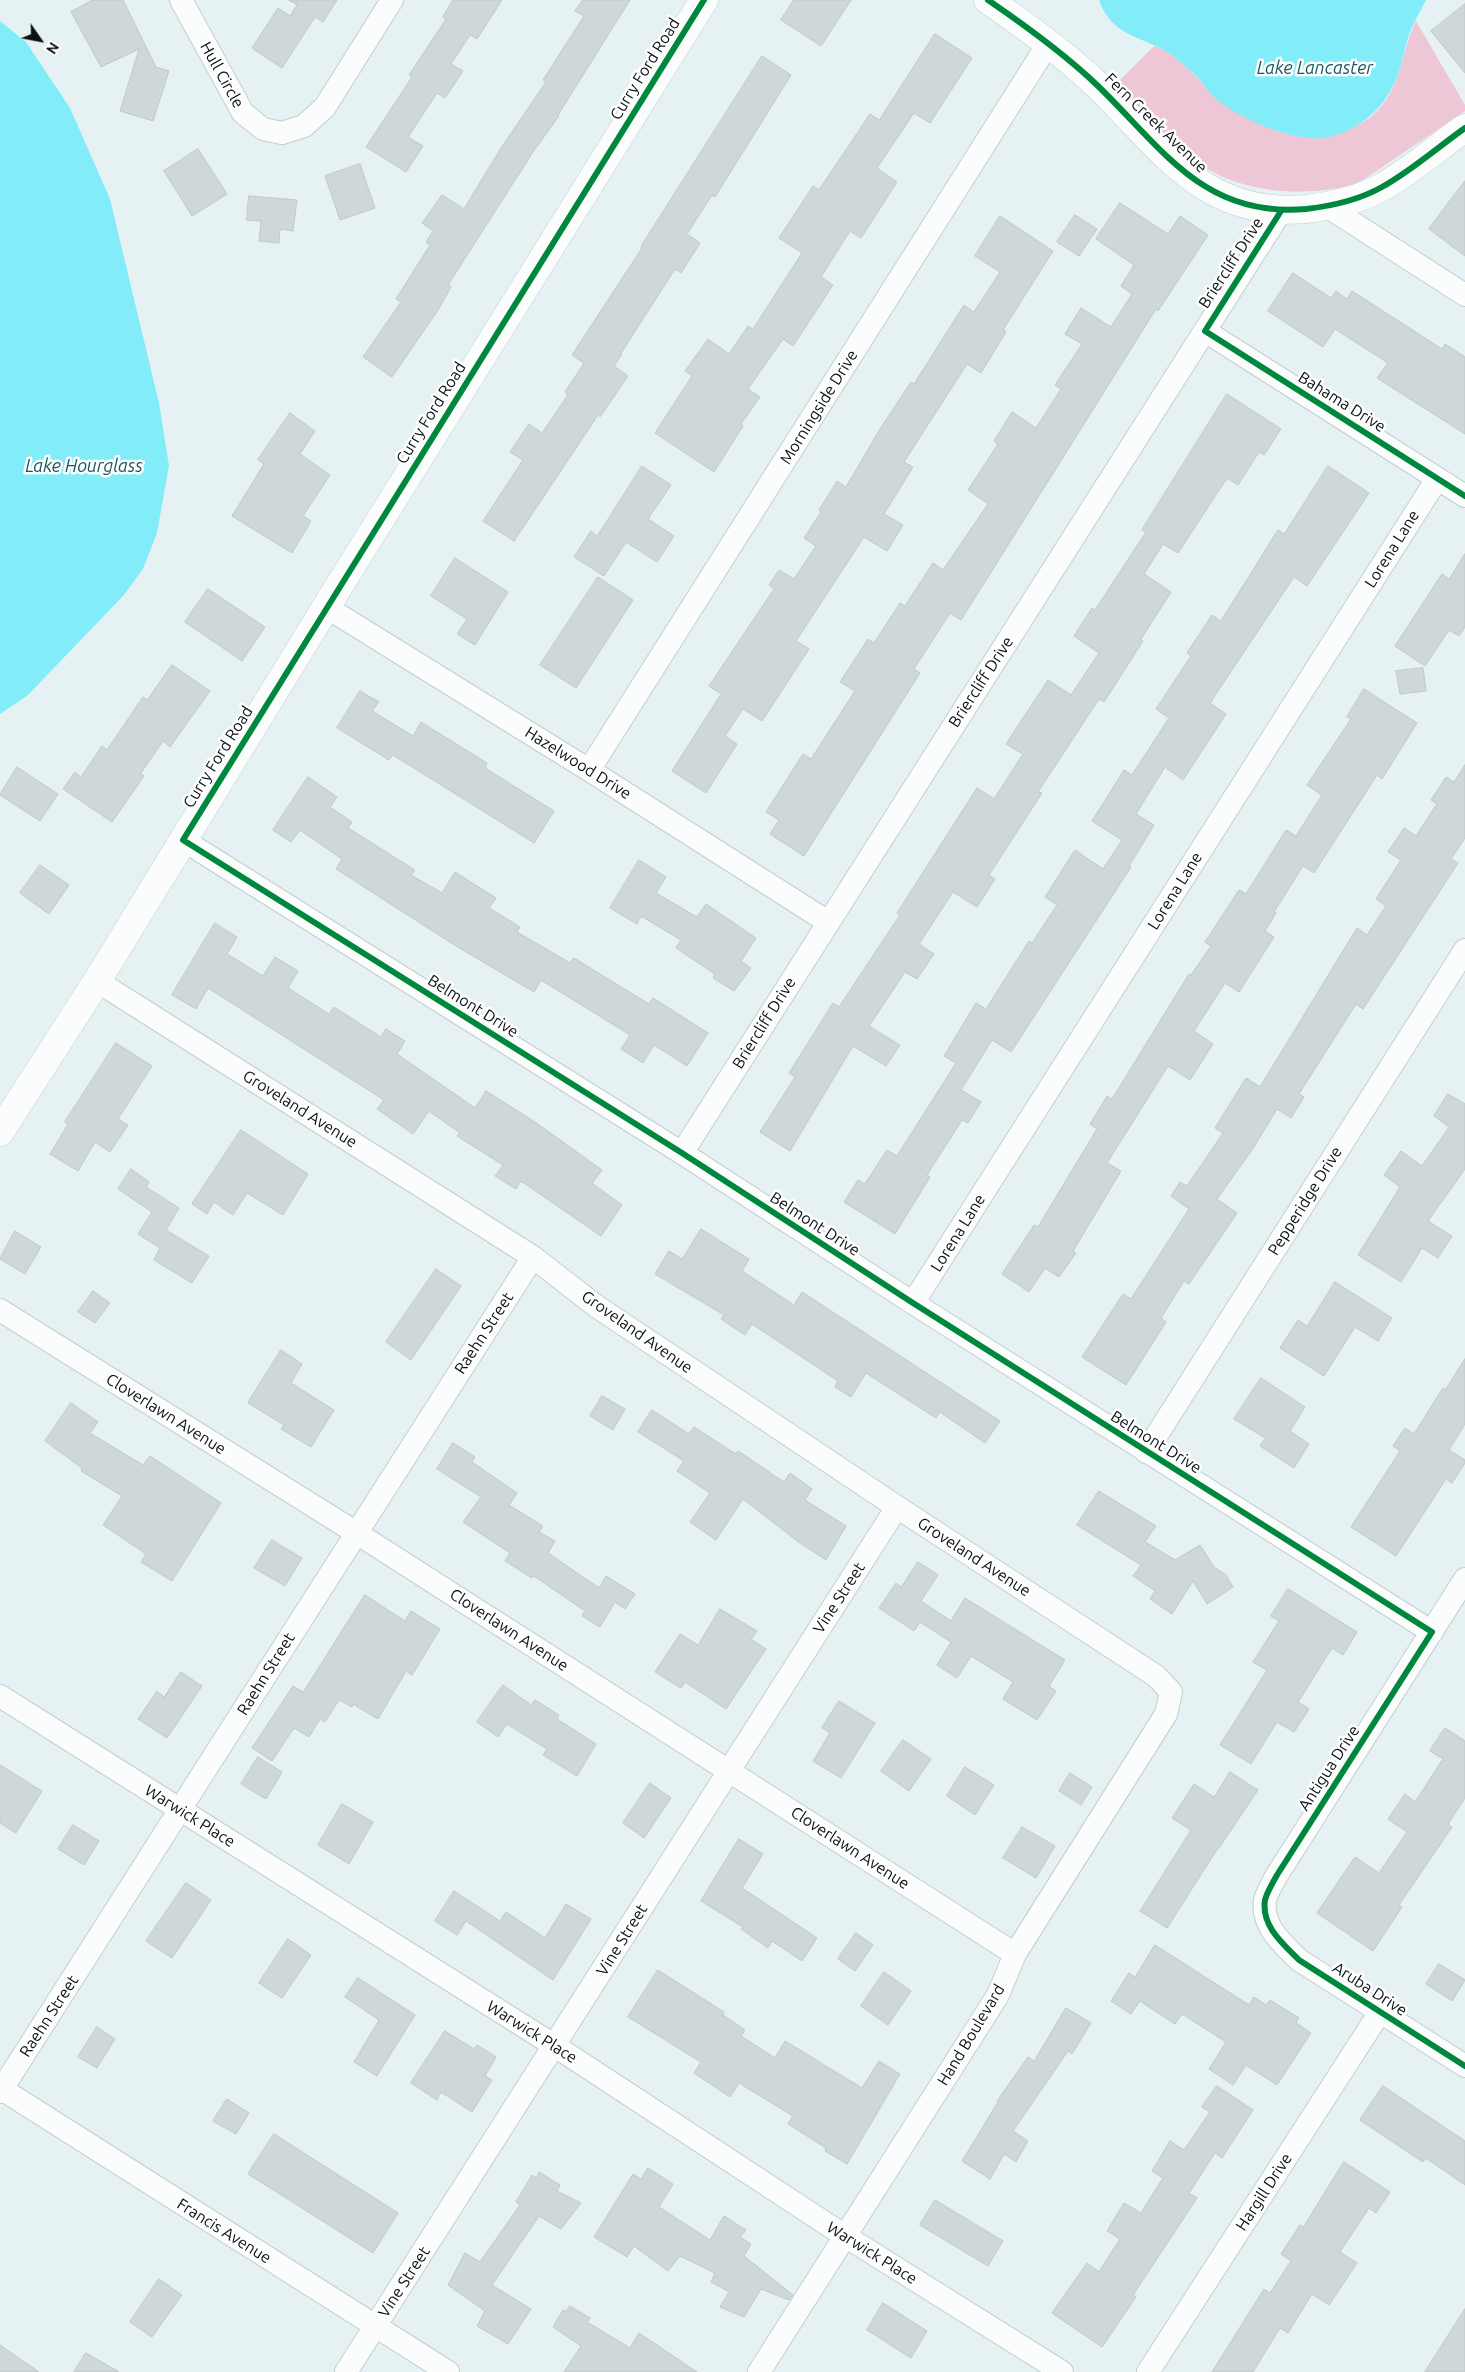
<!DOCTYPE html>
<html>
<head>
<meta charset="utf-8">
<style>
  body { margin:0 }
  #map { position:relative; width:1465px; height:2372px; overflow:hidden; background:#e6f1f3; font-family:Ubuntu,sans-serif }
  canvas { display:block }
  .north { position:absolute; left:15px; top:15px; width:50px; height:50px; -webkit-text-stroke:4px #fefefe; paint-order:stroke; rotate:123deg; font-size:14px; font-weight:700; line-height:20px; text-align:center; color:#0b1112 }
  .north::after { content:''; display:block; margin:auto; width:18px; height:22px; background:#0b1112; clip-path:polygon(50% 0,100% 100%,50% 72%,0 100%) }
</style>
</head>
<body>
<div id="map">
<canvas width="1465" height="2372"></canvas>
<div class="north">N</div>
</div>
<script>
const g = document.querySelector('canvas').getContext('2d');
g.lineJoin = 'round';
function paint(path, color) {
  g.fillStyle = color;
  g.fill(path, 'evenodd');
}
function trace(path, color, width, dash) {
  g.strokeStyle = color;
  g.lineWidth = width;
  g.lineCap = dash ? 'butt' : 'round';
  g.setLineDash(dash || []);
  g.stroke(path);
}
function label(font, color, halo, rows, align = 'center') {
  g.font = font + ' Ubuntu,sans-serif';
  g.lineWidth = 5;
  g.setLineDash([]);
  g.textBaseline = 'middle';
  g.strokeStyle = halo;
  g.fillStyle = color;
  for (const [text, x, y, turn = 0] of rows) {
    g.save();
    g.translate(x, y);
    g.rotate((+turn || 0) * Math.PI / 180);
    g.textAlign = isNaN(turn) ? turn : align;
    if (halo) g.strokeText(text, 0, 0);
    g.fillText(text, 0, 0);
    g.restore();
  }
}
paint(new Path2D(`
  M1416 21 1465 105V111L1357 184C1302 198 1239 194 1192 159 1164 139 1140 109 1116 84L1154 46 1168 51 1198 78 1215 98 1354 127C1360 123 1368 120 1373 115 1401 91 1401 51 1416 21Z`), '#edc7d6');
paint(new Path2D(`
  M1099 0H1426C1420 12 1412 25 1408 38 1402 58 1399 80 1386 98 1373 118 1348 134 1324 138 1294 142 1237 118 1215 98 1208 92 1204 84 1198 78 1192 71 1184 66 1178 60 1150 35 1114 42 1099 0Z
  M0 21 26 42 70 108 110 199 159 403 169 466 157 533 143 569 123 596 28 695 0 714Z`), '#82edf9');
const building = new Path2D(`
  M93 0H123L156 67 169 71 153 121 120 111 139 49 101 67 71 12Z
  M289 0H337L323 22 315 17 282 68 252 48 278 8 290 16 297 5Z
  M453 0H502L477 39 470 35 451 64 463 71 445 98 437 93 408 137 423 146 406 172 366 147 412 77 409 75 446 19 443 17Z
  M583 0H630L558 115 559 116 533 152 448 285 451 287 438 310 392 377 363 357 401 302 396 299 430 245 426 242 433 231 422 223 442 195 464 209 501 148 546 82 543 80 584 16 575 11Z
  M794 0H851L821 46 781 20Z
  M1465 4V73L1431 31Z
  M935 34 972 58 930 123 914 113 877 168 897 182 861 238 850 231 821 277 833 285 793 346 783 339 748 389 760 397 741 424 743 426 714 472 655 433 692 376 685 371 708 339 729 354 748 326 753 329 802 253 779 238 813 186 819 190 870 114 879 120Z
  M762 56 791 75 715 197 712 195 687 234 700 243 681 273 675 269 621 353 622 354 614 366 628 376 600 417 598 415 514 541 483 521 523 460 510 452 529 424 542 433 568 395 565 392 584 363 572 355 642 248 641 247Z
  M198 149 227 194 192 216 164 171Z
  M360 164 375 208 340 220 325 176Z
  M1465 181V256L1429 229Z
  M249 196 297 200 293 231 280 229 279 243 259 241 261 221 247 220Z
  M1120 203 1168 234 1180 216 1208 235 1158 311 1156 309 961 620 950 613 914 669 920 673 804 856 770 834 779 820 766 812 803 754 811 759 855 691 840 682 868 639 874 643 900 603 905 606 933 563 943 570 988 504 968 490 998 444 994 441 1012 412 1036 428 1061 389 1055 385 1082 344 1065 334 1081 308 1111 327 1132 294 1121 286 1134 265 1096 239Z
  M1075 215 1097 229 1079 256 1057 242Z
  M1000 216 1053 251 1003 330 1006 332 981 373 967 364 904 462 913 467 884 514 903 525 887 551 864 537 796 641 809 649 762 721 743 709 725 736 737 744 706 793 672 771 721 694 709 686 774 589 769 585 779 570 794 579 816 546 804 538 821 512 819 510 837 481 846 487 880 429 911 382 914 384 964 305 974 312 1000 272 975 256Z
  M1293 273 1331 298 1336 291 1347 299 1352 291 1442 349 1445 344 1465 357V434L1377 378 1388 363 1335 329 1323 347 1268 311Z
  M1227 394 1281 429 1264 455 1259 452 1238 485 1227 478 1178 553 1163 544 1144 574 1171 592 1141 639 1143 641 1104 702 1099 699 1038 792 1042 793 989 875 995 879 977 907 953 892 919 944 934 954 917 979 905 972 869 1026 900 1045 886 1066 853 1046 790 1151 760 1132 795 1077 789 1073 833 1003 839 1007 900 915 897 913 977 788 994 799 1023 754 1006 744 1048 680 1071 695 1099 653 1074 636 1092 608 1095 610 1146 532 1142 530Z
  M290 413 315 431 300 454 330 475 303 516 311 521 292 553 232 516 264 464 258 460Z
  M642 466 671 485 648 519 674 536 657 562 626 542 604 576 574 557 591 531 597 536Z
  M1328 466 1369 493 1307 586 1294 577 1210 703 1226 714 1183 780 1165 767 1136 814 1154 825 1129 866 1131 867 1011 1052 992 1040 961 1090 981 1102 968 1123 962 1120 927 1175 930 1177 895 1234 844 1202 858 1180 865 1184 887 1150 897 1156 956 1063 944 1056 976 1003 986 1009 1029 941 1032 943 1057 905 1045 897 1075 850 1103 869 1122 840 1092 821 1124 770 1132 775 1169 718 1156 709 1191 656 1187 653 1212 615 1221 621 1278 530 1284 534Z
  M1465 554V627L1459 636 1449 630 1425 666 1395 646 1442 574 1449 579Z
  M455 558 508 592 475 645 457 634 467 619 431 596Z
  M598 577 633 600 576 688 540 665Z
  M208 589 265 627 242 661 185 622Z
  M172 665 210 691 170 747 163 741 141 773 144 776 112 822 63 789 75 772 81 777 102 746 107 750 143 697 147 700Z
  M1423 668 1426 691 1400 694 1396 671Z
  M1364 689 1417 723 1382 779 1377 775 1314 873 1303 866 1274 912 1276 913 1265 931 1274 937 1239 992 1225 983 1194 1031 1213 1044 1190 1080 1168 1066 1107 1163 1121 1171 1073 1251 1076 1253 1059 1277 1045 1268 1029 1292 1002 1274 1034 1225 1038 1227 1097 1129 1090 1124 1107 1096 1112 1099 1189 974 1191 975 1211 946 1205 942 1239 890 1246 894 1286 830 1296 836 1322 795 1307 785 1351 719 1347 717Z
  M360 691 379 702 372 711 413 736 421 722 487 763 485 768 554 811 534 843 393 755 389 760 337 728Z
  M1465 765V838L1451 859 1458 863 1363 1009 1356 1004 1299 1094 1304 1097 1291 1118 1277 1109 1252 1150 1217 1199 1237 1213 1189 1284 1184 1281 1161 1318 1166 1322 1126 1385 1082 1357 1123 1294 1131 1299 1189 1209 1171 1196 1180 1182 1187 1186 1223 1133 1215 1128 1246 1078 1260 1087 1357 928 1367 935 1386 906 1376 899 1401 860 1388 852 1404 828 1416 836 1437 804 1431 800 1446 777 1454 782Z
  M17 767 58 794 40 821 0 795Z
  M308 777 337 797 330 807 352 822 348 828 415 870 411 875 442 893 455 872 496 898 489 908 520 927 517 932 570 963 574 958 649 1004 653 998 708 1033 687 1066 654 1045 643 1063 621 1049 630 1035 541 980 534 992 456 946 336 869 342 859 300 830 291 842 273 830Z
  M639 860 666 877 656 893 697 917 706 904 756 938 741 961 751 968 734 991 713 978 715 974 676 948 681 940 641 916 637 924 610 908Z
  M40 865 69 885 49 914 20 893Z
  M215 923 237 937 227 954 263 976 275 957 298 971 288 988 329 1014 334 1007 381 1037 386 1029 405 1041 397 1054 475 1108 486 1091 535 1122 602 1170 592 1183 622 1205 601 1236 521 1181 516 1189 495 1176 503 1165 457 1136 460 1133 429 1111 413 1134 377 1109 384 1100 208 988 196 1009 172 995Z
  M116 1043 152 1066 118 1119 128 1125 110 1152 95 1142 78 1171 50 1154 68 1124 65 1122Z
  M1448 1094 1465 1104V1169L1428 1221 1452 1236 1438 1258 1422 1248 1401 1282 1358 1255 1400 1187 1384 1175 1401 1151 1422 1166 1449 1127 1434 1116Z
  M241 1130 308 1174 283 1215 247 1193 233 1215 214 1202 207 1214 192 1204Z
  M131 1169 149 1182 146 1187 179 1208 166 1230 209 1256 192 1283 154 1260 160 1248 138 1234 152 1212 118 1189Z
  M701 1229 749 1259 742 1271 794 1305 802 1292 1000 1421 985 1443 940 1412 936 1418 866 1373 851 1397 835 1387 838 1381 752 1324 745 1335 721 1319 724 1315 655 1274 669 1251 682 1259Z
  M15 1231 41 1247 25 1274 0 1259Z
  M436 1269 461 1286 411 1360 386 1342Z
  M1335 1282 1392 1318 1378 1341 1355 1327 1324 1376 1280 1348 1298 1320 1307 1326Z
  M93 1291 110 1303 95 1323 78 1312Z
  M281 1350 302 1364 291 1383 334 1410 311 1447 281 1429 284 1425 248 1403Z
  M1465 1359V1424L1449 1450 1465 1460V1463L1452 1483 1446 1479 1396 1556 1351 1527 1400 1451 1393 1446 1405 1428 1414 1434 1443 1388 1445 1390Z
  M1261 1378 1305 1407 1290 1431 1309 1444 1294 1468 1260 1446 1265 1438 1234 1419Z
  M602 1396 625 1409 613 1430 590 1416Z
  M71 1403 98 1422 90 1433 143 1465 150 1456 221 1503 172 1581 141 1562 146 1554 103 1525 122 1496 81 1471 82 1468 45 1441Z
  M652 1410 689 1434 694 1427 736 1454 738 1451 784 1482 790 1473 812 1489 805 1500 846 1526 826 1560 800 1543 743 1499 716 1540 690 1522 710 1493 677 1471 684 1461 638 1432Z
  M453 1443 475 1457 472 1462 517 1493 509 1505 543 1526 539 1532 555 1541 548 1553 599 1588 606 1576 635 1594 625 1609 615 1602 600 1627 582 1616 585 1611 534 1576 532 1578 505 1561 510 1553 463 1522 481 1497 437 1469Z
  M1099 1491 1156 1526 1145 1542 1175 1560 1200 1545 1214 1567 1226 1575 1233 1587 1207 1604 1193 1581 1172 1614 1150 1599 1155 1591 1133 1576 1141 1565 1077 1525Z
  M272 1540 302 1558 285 1586 254 1568Z
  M918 1562 938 1575 921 1601 951 1621 965 1598 1065 1660 1049 1686 1056 1691 1037 1720 1003 1699 1013 1682 971 1656 957 1678 937 1665 951 1642 920 1622 914 1631 879 1608 896 1583 901 1587Z
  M1288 1589 1357 1632 1343 1655 1332 1648 1298 1702 1309 1709 1294 1732 1277 1722 1251 1764 1220 1745 1267 1670 1253 1662 1279 1621 1271 1616Z
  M365 1595 405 1621 411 1611 440 1629 412 1675 406 1671 378 1719 353 1704 352 1707 339 1700 325 1722 320 1719 309 1737 294 1728 272 1761 252 1748 293 1686 303 1692Z
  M720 1609 757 1631 751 1639 766 1649 726 1709 685 1682 681 1688 655 1672 680 1634 698 1645Z
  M181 1672 202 1686 167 1738 138 1719 157 1691 164 1697Z
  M503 1685 531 1705 535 1700 559 1715 557 1719 596 1744 577 1776 543 1755 547 1749 507 1724 498 1737 477 1722Z
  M839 1701 875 1723 841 1778 813 1761 830 1733 822 1728Z
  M1445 1728 1465 1741V1798L1448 1824 1452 1827 1399 1905 1402 1907 1373 1951 1317 1913 1355 1857 1379 1873 1407 1832 1388 1819 1405 1794 1415 1802 1443 1759 1430 1751Z
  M903 1740 931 1759 909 1791 881 1771Z
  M258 1757 282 1772 266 1799 241 1784Z
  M0 1765 42 1791 16 1833 0 1823Z
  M965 1767 994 1785 975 1815 947 1796Z
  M1230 1772 1258 1790 1219 1848H1218L1167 1928 1140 1911 1191 1830 1172 1818 1194 1784 1214 1797Z
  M1070 1773 1092 1787 1081 1805 1059 1791Z
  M650 1783 671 1798 644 1838 623 1823Z
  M342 1804 373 1822 349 1864 318 1845Z
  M73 1825 99 1841 84 1865 58 1849Z
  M1022 1827 1055 1846 1036 1878 1003 1858Z
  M739 1839 763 1854 742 1888 817 1938 802 1961 772 1941 768 1948 741 1929 743 1927 701 1901Z
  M186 1883 211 1900 172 1958 146 1941Z
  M454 1891 500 1921 506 1912 545 1938 566 1904 591 1919 553 1980 466 1921 457 1935 435 1921Z
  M856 1933 873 1945 855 1971 838 1959Z
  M288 1939 311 1955 282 1998 259 1983Z
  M1155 1945 1249 2005 1254 1997 1266 2005 1270 2000 1299 2018 1296 2023 1311 2033 1277 2085 1246 2065 1233 2085 1209 2069 1226 2042 1182 2014 1175 2024 1140 2001 1131 2014 1111 2001 1129 1973 1135 1977Z
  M1439 1964 1465 1980 1452 2001 1426 1984Z
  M658 1970 724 2012 723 2015 745 2030 741 2036 775 2058 785 2041 862 2088 879 2061 900 2074 847 2164 825 2151 826 2148 788 2124 793 2116 739 2083 730 2097 694 2073 701 2062 628 2017Z
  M884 1972 911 1991 888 2025 861 2006Z
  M358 1978 415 2015 377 2076 354 2062 379 2020 345 1997Z
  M1066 2008 1091 2023 1072 2054 1068 2051 1013 2131 1028 2141 1016 2162 1004 2154 990 2179 962 2161 998 2102 997 2101 1028 2057 1034 2061Z
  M97 2027 115 2039 97 2068 78 2057Z
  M445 2031 474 2049 477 2045 496 2057 485 2076 492 2080 472 2112 441 2092 437 2100 411 2083Z
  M1217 2086 1253 2110 1222 2158 1215 2153 1189 2193 1197 2198 1133 2295 1136 2297 1102 2347 1052 2313 1087 2263 1099 2272 1120 2239 1107 2231 1124 2203 1141 2213 1163 2178 1152 2171 1170 2141 1184 2150 1210 2112 1202 2107Z
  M1383 2086 1465 2141V2185L1426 2158 1423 2162 1360 2120Z
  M227 2099 249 2113 236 2134 213 2121Z
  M274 2134 398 2213 373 2253 248 2174Z
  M1344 2162 1390 2192 1376 2213 1369 2208 1340 2252 1357 2263 1329 2305 1312 2294 1288 2333 1280 2328 1253 2372H1212L1264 2289 1270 2293 1291 2261 1281 2254 1300 2225 1303 2227Z
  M648 2168 673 2184 659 2207 710 2240 724 2216 746 2230 740 2237 751 2244 744 2256 793 2295 789 2300 761 2289 744 2317 720 2307 729 2292 711 2282 715 2273 680 2256 668 2271 634 2246 627 2257 594 2237 633 2174 641 2179Z
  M539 2172 560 2185 557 2191 581 2203 561 2229 539 2216 492 2285 531 2309 508 2344 477 2326 485 2311 448 2285 465 2253 480 2262 520 2205 516 2202 532 2175 537 2178Z
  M935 2200 1003 2241 988 2266 920 2225Z
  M159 2279 182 2295 152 2337 130 2322Z
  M883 2303 927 2331 911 2358 867 2330Z
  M570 2306 590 2318 587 2322 630 2348 639 2333 697 2372H564L581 2346 553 2327 563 2310 566 2311Z
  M1465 2309V2372H1425Z
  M0 2345 39 2372H0Z
  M86 2353 119 2372H74Z`);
paint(building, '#cfd8d9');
trace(building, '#bfc7c9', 1);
const street = new Path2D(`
  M181 0 243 113 263 129 282 133 304 126 325 107 392 0
  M1328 207 1465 295
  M1205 331 1465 496
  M326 607 589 770 828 922
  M589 770 1048 44
  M183 840 682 1153 913 1303 1432 1632
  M97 981 533 1257 596 1306 897 1507 1156 1676 1171 1692 1166 1714 1015 1954 998 1995 759 2372
  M682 1153 1281 211
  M913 1303 1437 479
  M0 1310 355 1532 1015 1954
  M1146 1452 1465 950
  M1465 1579 1277 1875C1273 1882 1267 1892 1265 1900 1261 1926 1283 1944 1299 1960L1465 2066
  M0 1696 555 2046 845 2236 1062 2372
  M0 2088 448 2372
  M0 2092C178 1814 354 1534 533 1257
  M346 2372 897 1507
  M1148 2372 1380 2012`);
const secondary = new Path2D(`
  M988 0C1026 26 1065 54 1098 86 1163 149 1204 218 1306 209 1332 206 1359 200 1382 187 1411 171 1438 147 1465 128
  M0 1132 97 981 326 607 704 0`);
trace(street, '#c5cdce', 24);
trace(secondary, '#c5cdce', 29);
trace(street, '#fbfdfd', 22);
trace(secondary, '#fbfdfd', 28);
trace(new Path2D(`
  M704 0 183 840 682 1153 913 1303 1432 1632 1277 1875C1273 1882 1267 1892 1265 1900 1261 1926 1283 1944 1299 1960L1465 2066
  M988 0C1026 26 1065 54 1098 86 1163 149 1204 218 1306 209 1332 206 1359 200 1382 187 1411 171 1438 147 1465 128
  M1281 211 1205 331 1465 496`), '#00873e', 6);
label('16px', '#0b1112', '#fefefe', [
  ["Curry Ford Road",645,69,-58],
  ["Hull Circle",222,75,61],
  ["Fern Creek Avenue",1156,123,44],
  ["Briercliff Drive",1231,263,-57],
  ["Bahama Drive",1342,402,32],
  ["Morningside Drive",819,407,-58],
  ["Curry Ford Road",431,413,-58],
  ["Lorena Lane",1392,549,-58],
  ["Briercliff Drive",981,682,-57],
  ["Curry Ford Road",218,757,-58],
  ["Hazelwood Drive",578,763,32],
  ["Lorena Lane",1175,891,-58],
  ["Belmont Drive",473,1006,32],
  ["Briercliff Drive",764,1023,-58],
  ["Groveland Avenue",300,1109,32],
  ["Pepperidge Drive",1305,1201,-58],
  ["Belmont Drive",815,1224,33],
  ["Lorena Lane",958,1233,-58],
  ["Groveland Avenue",637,1332,35],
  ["Raehn Street",484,1333,-57],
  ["Cloverlawn Avenue",166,1414,32],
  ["Belmont Drive",1156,1442,32],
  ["Groveland Avenue",974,1557,33],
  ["Vine Street",839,1598,-57],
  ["Cloverlawn Avenue",509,1630,33],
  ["Raehn Street",266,1674,-58],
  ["Antigua Drive",1329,1768,-57],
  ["Warwick Place",190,1816,32],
  ["Cloverlawn Avenue",850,1848,33],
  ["Vine Street",622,1940,-58],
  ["Aruba Drive",1370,1989,33],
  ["Raehn Street",49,2016,-57],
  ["Warwick Place",532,2032,32],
  ["Hand Boulevard",971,2035,-59],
  ["Hargill Drive",1264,2192,-57],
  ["Francis Avenue",224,2231,32],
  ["Warwick Place",872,2253,32],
  ["Vine Street",404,2282,-57]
]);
label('italic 18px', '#1a585e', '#fefefe', [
  ["Lake Lancaster",1315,68],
  ["Lake Hourglass",84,466]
]);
</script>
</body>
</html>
